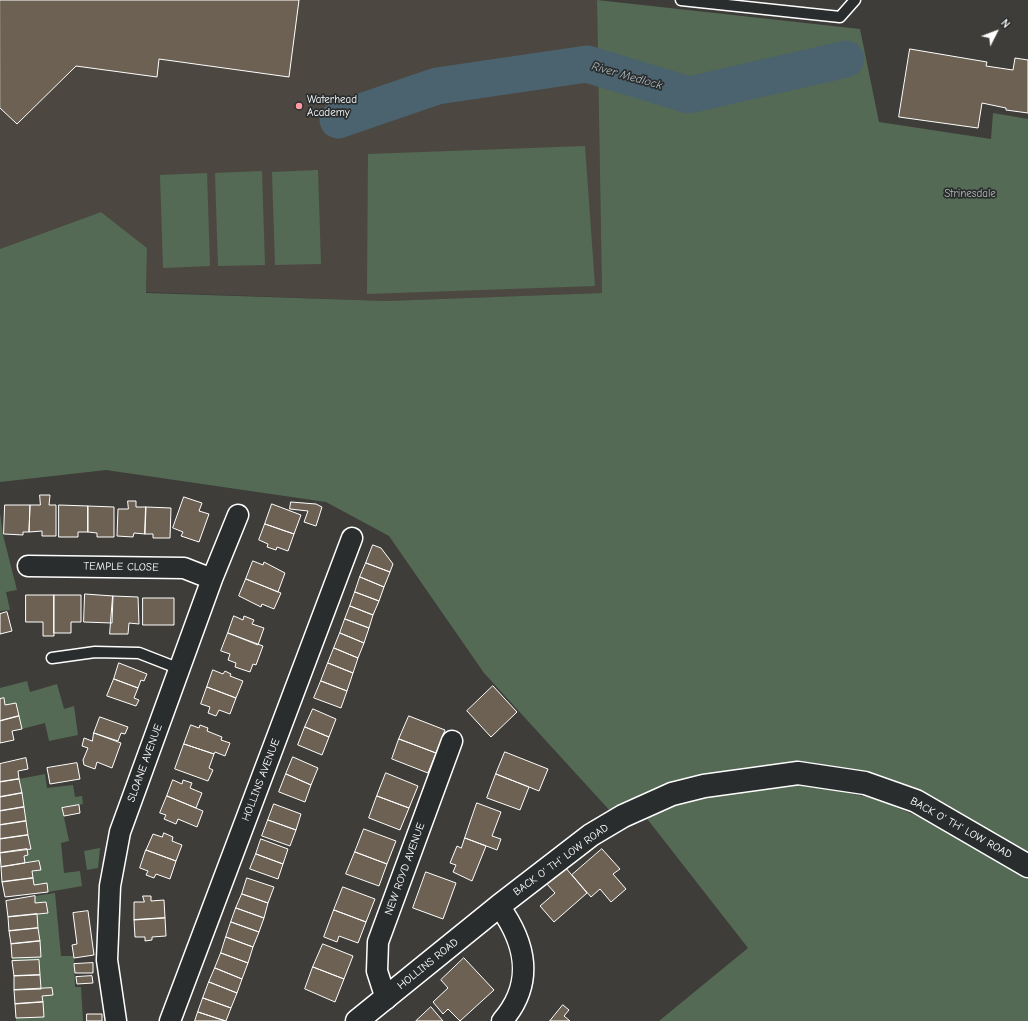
<!DOCTYPE html>
<html>
<head>
<meta charset="utf-8">
<style>
  body { margin:0 }
  #map { position:relative; width:1028px; height:1021px; overflow:hidden; background:#3e3d39; font-family:"Comic Neue",sans-serif }
  canvas { display:block }
  .north { position:absolute; left:976px; top:12px; width:40px; height:40px; -webkit-text-stroke:3px #2a2d2e; paint-order:stroke; rotate:48deg; font-size:11px; font-weight:700; line-height:16px; text-align:center; color:#fff }
  .north::after { content:''; display:block; margin:auto; width:14px; height:18px; background:#fff; clip-path:polygon(50% 0,100% 100%,50% 72%,0 100%) }
</style>
</head>
<body>
<div id="map">
<canvas width="1028" height="1021"></canvas>
<div class="north">N</div>
</div>
<script>
const g = document.querySelector('canvas').getContext('2d');
g.lineJoin = 'round';
function paint(path, color) {
  g.fillStyle = color;
  g.fill(path, 'evenodd');
}
function trace(path, color, width, dash) {
  g.strokeStyle = color;
  g.lineWidth = width;
  g.lineCap = dash ? 'butt' : 'round';
  g.setLineDash(dash || []);
  g.stroke(path);
}
function label(font, color, halo, rows, align = 'center') {
  g.font = font + ' "Comic Neue",sans-serif';
  g.lineWidth = 3.5;
  g.setLineDash([]);
  g.textBaseline = 'middle';
  g.strokeStyle = halo;
  g.fillStyle = color;
  for (const [text, x, y, turn = 0] of rows) {
    g.save();
    g.translate(x, y);
    g.rotate((+turn || 0) * Math.PI / 180);
    g.textAlign = isNaN(turn) ? turn : align;
    if (halo) g.strokeText(text, 0, 0);
    g.fillText(text, 0, 0);
    g.restore();
  }
}
paint(new Path2D(`
  M0 0H597L602 293 387 301 146 292 147 248 101 212 0 249Z`), '#4c4841');
paint(new Path2D(`
  M597 0 860 29 879 122 991 139 993 113 1028 119V856L834 768 612 813 484 673 389 536 326 502 106 470 0 482V249L101 212 147 248 146 293 387 301 602 293Z
  M585 146 595 286 367 294 368 154Z
  M318 170 321 264 275 265 272 172Z
  M262 171 265 265 218 266 215 173Z
  M207 173 210 266 163 268 160 175Z
  M0 513 3 535 17 590 6 592 10 610 0 611Z
  M27 681 30 692 57 684 64 709 74 706 78 735 49 741 45 723 22 729 16 703 5 705 4 698 0 699V688Z
  M45 774 47 788 73 785 75 797 82 796 83 804 62 808 69 841 61 843 64 873 80 871 82 886 48 892 46 883 34 885 32 871 41 870 39 861 25 863 24 856 28 855 27 849 31 848 19 779Z
  M807 784 876 799 934 823 1028 879V1021H659L748 948 641 811 730 788Z
  M100 848 98 868 87 870 84 851Z
  M55 893 61 956H74L75 987H81L83 1021H16V1018L44 1017 42 996 53 995 52 988 41 989 39 960 12 961V958L41 957 37 914 48 912 46 902 35 903V896Z`), '#556a54');
trace(new Path2D(`
  M338 120 437 86 587 64 689 95 846 59`), '#4a636f', 37);
const building = new Path2D(`
  M0 0H299L289 77 159 59 157 77 76 66 17 124 0 108Z
  M910 49 987 62 986 66 1013 70 1015 58 1028 60V113L1006 110V108L982 103 978 128 899 117Z
  M40 495H50L49 505H56V536H42V531L29 532 30 505H40Z
  M184 497 202 503 199 511 209 514 199 542 181 536 183 532 173 528Z
  M128 501H136V507H146L145 534 134 533 133 537 117 536 118 509H128Z
  M291 502 316 504 322 507 316 526 304 522 308 511 290 509Z
  M272 504 301 515 294 534 265 524Z
  M5 505H30L29 532H23V535L4 534Z
  M59 505 88 506V532H78V537H59Z
  M88 506 114 507V537H97V533L88 532Z
  M146 507 171 508 170 538H153V534H145Z
  M265 524 294 534 288 551 277 547 276 550 267 547 268 544 259 540Z
  M373 545 381 548 393 564 390 572 366 563Z
  M253 561 263 565 264 562 285 573 278 592 246 579Z
  M366 563 390 572 384 587 360 577Z
  M360 577 384 587 379 601 355 592Z
  M246 579 281 593 274 609 262 604 261 607 239 596Z
  M355 592 379 601 373 615 350 606Z
  M85 594 113 596 112 623 84 622Z
  M26 595H54V636H43V622H26Z
  M54 595H81V622H71V633H54Z
  M113 596 138 597 139 624 129 623 128 634H110Z
  M143 598H174V625H143Z
  M350 606 373 615 369 628 345 619Z
  M7 612 12 631 0 634V614Z
  M234 616 243 620 244 616 254 620 252 624 264 628 258 645 228 633Z
  M345 619 369 628 364 643 340 633Z
  M228 633 263 646 256 665 253 664 250 672 235 667 236 663 228 660 230 654 221 651Z
  M340 633 364 643 358 658 334 648Z
  M334 648 358 658 353 673 328 663Z
  M119 663 147 674 144 681 141 680 138 688 114 679Z
  M328 663 353 673 347 691 321 681Z
  M213 670 223 674 225 671 231 674 230 676 243 681 236 698 207 687Z
  M114 679 138 688 134 698 139 700 136 706 107 696Z
  M321 681 347 691 341 708 314 698Z
  M493 686 517 712 491 737 467 711Z
  M207 687 236 698 230 714 219 710 216 716 208 713 210 707 201 704Z
  M4 698 5 705 16 703 19 716 0 721V699Z
  M313 709 336 719 329 737 305 727Z
  M19 716 22 729 12 731 14 740 0 743V721Z
  M409 716 445 730 436 753 399 739Z
  M100 717 128 727 125 734 121 733 118 741 94 733Z
  M191 725 199 728 200 725 208 728 207 731 222 737 221 740 230 743 225 756 215 752 214 754 184 744Z
  M305 727 329 737 322 755 298 745Z
  M94 733 121 743 112 768 97 762 95 769 84 765 83 760 88 748 82 746 84 738 92 741Z
  M399 739 436 753 428 773 392 759Z
  M184 744 214 754 209 768 213 770 208 781 175 769Z
  M505 752 548 769 539 791 496 774Z
  M293 757 318 768 311 785 286 774Z
  M26 758 28 769 18 771 19 779 0 782V764Z
  M77 763 80 779 50 784 47 768Z
  M386 773 418 786 409 808 377 796Z
  M286 774 311 785 305 802 279 792Z
  M496 774 529 787 520 810 487 798Z
  M19 779 22 793 0 797V782Z
  M173 780 182 784 183 780 192 783 190 788 202 793 196 808 167 796Z
  M22 793 24 807 0 811V797Z
  M167 796 203 811 197 827 178 819 176 824 164 819 166 815 160 813Z
  M377 796 409 808 400 830 369 818Z
  M477 803 501 812 492 836 501 839 497 850 465 838Z
  M274 804 301 814 296 830 268 820Z
  M79 805 80 813 64 816 62 808Z
  M24 807 26 821 0 825V811Z
  M268 820 296 830 290 846 262 836Z
  M26 821 28 835 0 839V825Z
  M364 829 396 841 387 864 355 852Z
  M164 833 173 837 172 841 182 845 176 861 146 850 153 834 162 837Z
  M28 835 31 849 0 853V839Z
  M465 838 486 846 472 881 453 872 456 865 450 863 457 846 461 848Z
  M261 839 288 849 283 864 256 854Z
  M27 849 28 855 24 856 25 863 1 867 0 853Z
  M602 849 620 869 613 874 626 889 611 902 600 889 591 897 572 875Z
  M146 850 176 861 170 879 156 874 154 878 146 875 148 871 140 868Z
  M355 852 387 864 379 886 346 874Z
  M256 854 283 864 278 879 250 869Z
  M39 861 41 870 32 871 33 878 2 882 1 867Z
  M565 867 587 893 554 922 540 906 555 893 546 883Z
  M426 872 456 883 443 919 413 908Z
  M33 878 34 885 47 883 48 892 5 897 2 882Z
  M247 878 274 887 268 903 242 894Z
  M343 887 375 899 366 922 334 910Z
  M242 894 268 903 264 918 236 908Z
  M35 896V903L46 902 48 913 8 917 6 901Z
  M143 896H151V901L164 900 165 918 134 920V902H144Z
  M236 908 264 918 259 932 231 922Z
  M334 910 366 922 358 943 339 936 337 942 324 937Z
  M88 911 94 955 74 958 72 945 77 944 73 913Z
  M37 914 38 928 9 931 8 917Z
  M165 918 166 936 152 937V940L145 941V937H135L134 920Z
  M231 922 259 932 253 947 226 937Z
  M38 928 40 941 11 944 9 931Z
  M226 937 253 947 248 963 221 953Z
  M40 941 41 957 12 958 11 944Z
  M323 944 353 956 344 979 313 967Z
  M221 953 248 963 242 979 215 968Z
  M464 958 494 990 460 1021 448 1009 443 1014 433 1002 448 988 441 980Z
  M39 960 40 975 14 976 12 961Z
  M93 963V973H75L74 964Z
  M313 967 344 979 335 1002 305 989Z
  M215 968 242 979 237 993 209 982Z
  M40 975 41 989 14 990V976Z
  M92 976 93 983 77 984 76 977Z
  M209 982 237 993 231 1008 203 998Z
  M52 988 53 995 42 996 43 1002 15 1004 14 990Z
  M203 998 231 1008 226 1021 198 1012Z
  M43 1002 44 1017 16 1018 15 1004Z
  M563 1005 569 1010 564 1016 570 1021H550Z
  M431 1007 443 1021H416Z
  M198 1012 225 1021H195Z
  M87 1014H102V1021H87Z`);
paint(building, '#6c6153');
trace(building, '#fff', 1);
const service = new Path2D(`
  M681 0 840 17 855 0
  M52 658 95 652 139 653 180 669`);
const minor = new Path2D(`
  M28 566 184 568 212 579
  M499 906C526 943 535 983 502 1021
  M386 999 377 971 378 942 452 741
  M116 1021 107 960 110 886 120 832 212 579 238 515
  M170 1021 352 538`);
const tertiary = new Path2D(`
  M357 1021 499 906 591 835 623 816 672 794 704 786 798 773 865 783 916 801 1028 866`);
trace(service, '#fff', 13);
trace(minor, '#fff', 23);
trace(tertiary, '#fff', 25);
trace(service, '#2a2d2e', 10);
trace(minor, '#2a2d2e', 20);
trace(tertiary, '#2a2d2e', 22);
for (const [x, y, r, color] of [
  [299,106,4,"#ff9aa2"]
]) {
  const dot = new Path2D();
  dot.arc(x, y, r, 0, 2 * Math.PI);
  g.fillStyle = color;
  g.fill(dot);
  trace(dot, '#2a2d2e', 1.5);
}
label('11px', '#fff', '#2a2d2e', [
  ["Waterhead",307,100],
  ["Academy",307,113]
], 'left');
label('11px', '#b2bcb2', '#2a2d2e', [
  ["Strinesdale",970,194]
]);
label('11px', '#fff', '#2a2d2e', [
  ["TEMPLE CLOSE",121,567,1],
  ["SLOANE AVENUE",145,763,-70],
  ["HOLLINS AVENUE",261,780,-69],
  ["BACK O' TH' LOW ROAD",961,828,29],
  ["BACK O' TH' LOW ROAD",561,860,-36],
  ["NEW ROYD AVENUE",405,869,-70],
  ["HOLLINS ROAD",428,964,-39]
]);
label('italic 12px', '#aeb9be', '#2a2d2e', [
  ["River Medlock",627,76,16]
]);
</script>
</body>
</html>
